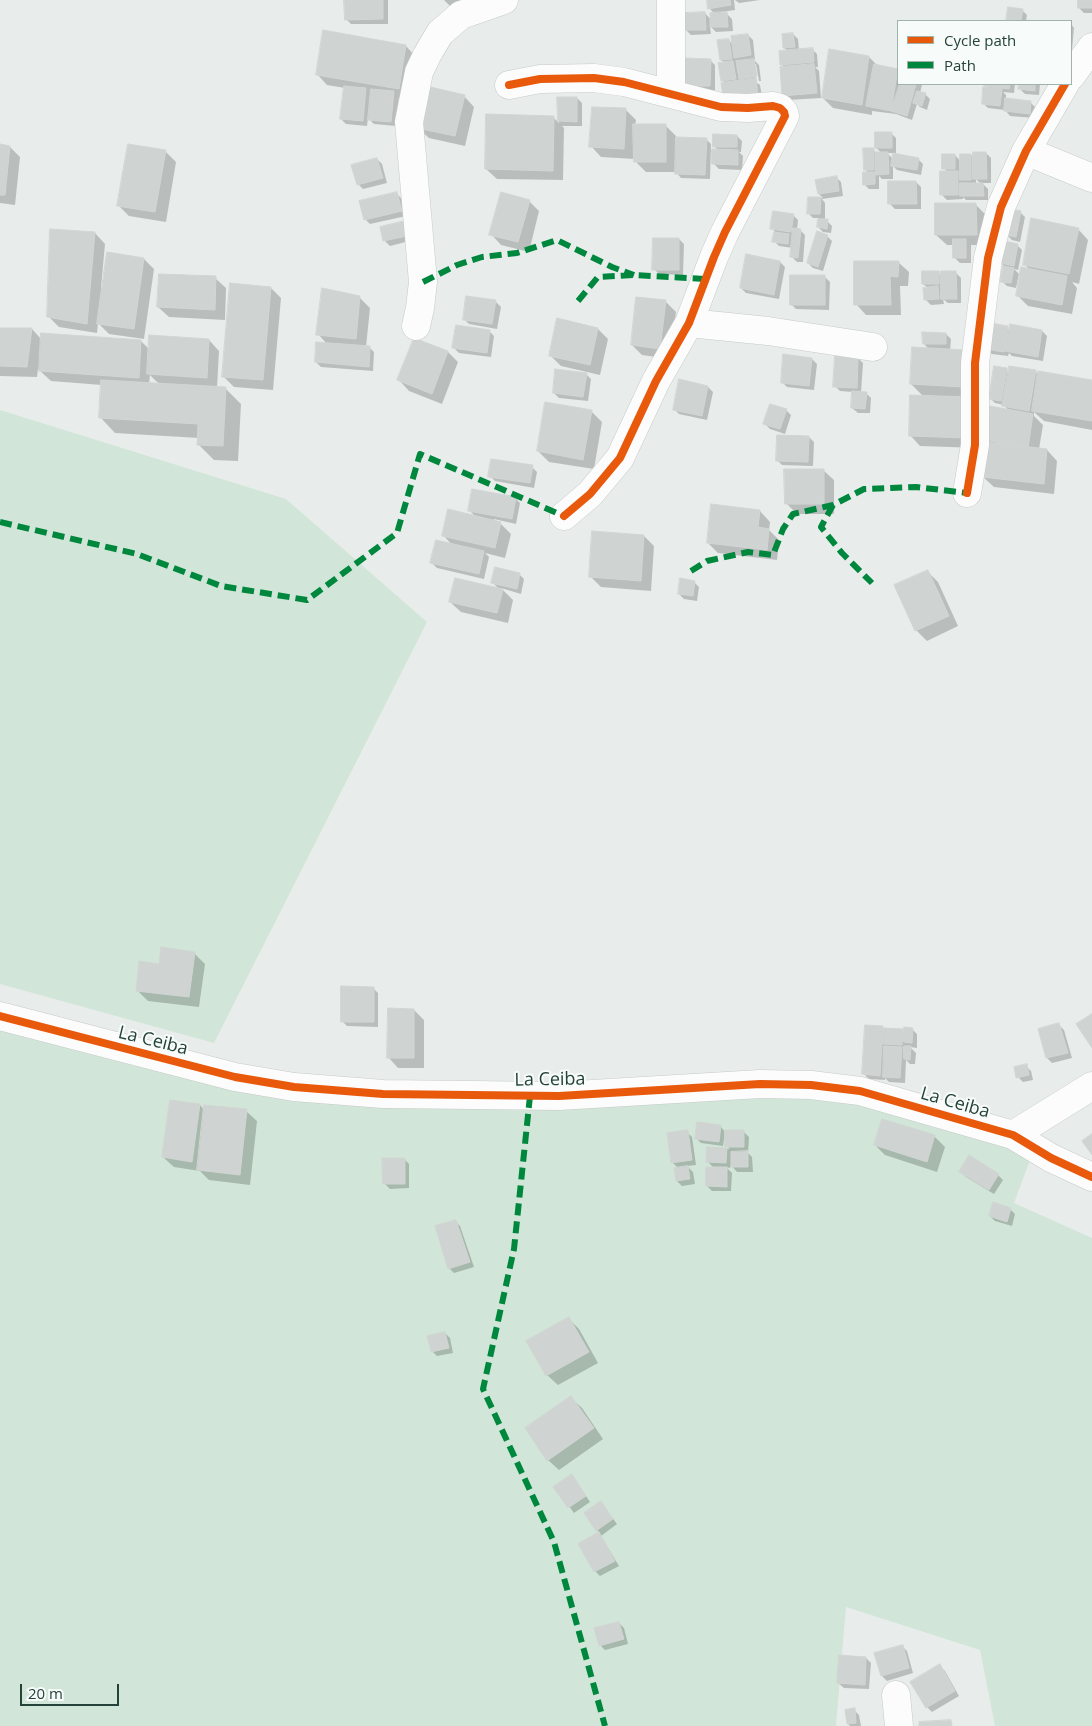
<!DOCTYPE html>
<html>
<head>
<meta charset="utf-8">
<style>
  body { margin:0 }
  #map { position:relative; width:1092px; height:1726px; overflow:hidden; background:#e8edeb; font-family:"Open Sans",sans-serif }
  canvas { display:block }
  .legend { position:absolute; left:897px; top:20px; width:175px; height:65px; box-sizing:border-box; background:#f7fbf9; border:1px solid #a3b1ad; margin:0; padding:6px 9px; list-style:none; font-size:15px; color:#24423a }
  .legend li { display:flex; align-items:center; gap:10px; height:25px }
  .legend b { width:25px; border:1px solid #a3b1ad }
  .scale { position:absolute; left:20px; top:1684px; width:99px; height:22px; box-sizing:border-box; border:2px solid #24423a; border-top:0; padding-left:6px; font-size:15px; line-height:18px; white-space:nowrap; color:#24423a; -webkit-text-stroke:4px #f7fbf9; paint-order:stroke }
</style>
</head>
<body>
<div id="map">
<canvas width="1092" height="1726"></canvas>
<ul class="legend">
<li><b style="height:6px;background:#e8590c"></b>Cycle path</li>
<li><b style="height:6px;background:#00873e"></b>Path</li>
</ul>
<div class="scale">20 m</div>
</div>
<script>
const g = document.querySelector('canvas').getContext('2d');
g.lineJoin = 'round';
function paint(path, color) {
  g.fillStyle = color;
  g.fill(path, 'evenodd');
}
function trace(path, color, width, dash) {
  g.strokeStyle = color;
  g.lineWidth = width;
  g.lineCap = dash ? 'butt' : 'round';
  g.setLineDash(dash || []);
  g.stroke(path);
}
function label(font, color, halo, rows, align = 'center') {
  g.font = font + ' "Open Sans",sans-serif';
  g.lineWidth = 4;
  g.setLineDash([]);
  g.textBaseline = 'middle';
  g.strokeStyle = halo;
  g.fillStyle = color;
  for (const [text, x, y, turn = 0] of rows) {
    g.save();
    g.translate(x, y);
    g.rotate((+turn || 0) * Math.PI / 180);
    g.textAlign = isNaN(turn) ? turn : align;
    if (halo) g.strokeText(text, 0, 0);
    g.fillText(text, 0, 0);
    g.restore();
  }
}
paint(new Path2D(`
  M0 410 286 499 427 622 214 1043 0 984Z
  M0 1010 238 1079 827 1087 1038 1139 1014 1203 1092 1238V1726H995L980 1650 846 1607 836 1726H0Z`), '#d1e6d8');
paint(new Path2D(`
  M345 0H388V24H351L346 19Z
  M444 0H491L453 9Z
  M708 0H734L735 10 721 12V14H727L732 19 733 31 716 32 710 26 711 34 691 35 686 30 705 13 711 20 715 14 709 8Z
  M735 0H760L739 3Z
  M1079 0H1092V13H1084L1079 8Z
  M1009 8 1022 10 1027 15 1026 21H1008Z
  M1071 24 1074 28 1072 50H1071Z
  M793 34 798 39 799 50 812 49 817 54 818 67H815L819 71 821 98 788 100 783 95 785 68 781 64 788 51 784 48Z
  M748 35 753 40 755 60H754L759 65 761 81H759L756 64H754L757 83 760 85 763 102 725 83 722 80 725 63 721 60 729 40 733 45Z
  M406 46 416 57 409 99 399 97 396 126 374 124 368 118 367 126 346 124 341 119 345 88 327 85 317 74Z
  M869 57 878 66 898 70V84H921L922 85 920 93 925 94 930 99 927 110 920 107 917 104 912 120 896 114 872 111V115L833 108 823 98Z
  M710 60 715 65V90H690Z
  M985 84H1015L1014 93 1003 92 1006 95V100L1030 102 1035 107 1034 118 1010 116 1005 110 988 108 983 103 988 89Z
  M1020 84H1040L1039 95 1025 94 1020 89Z
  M464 96 474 107 465 146 429 138 418 128Z
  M559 98H577L582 103V126H562L564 128 563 180 497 179 486 169 553 117 559 123Z
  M625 109 636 120 635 125H665L676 136V138L706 139 711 144 710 179 681 178 676 172H646L635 161V159L601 157 591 146Z
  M891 133 896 138V153H887L893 159H918L923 164 921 175 897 170 893 166V179H882L879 176V189H869L864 184 868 173 865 169 873 150 877 153H882L876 148Z
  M737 136 742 141 741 152H739L743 156 742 170 719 169 714 164 718 150 714 146Z
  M0 146 10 147 20 157 15 205 0 203Z
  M165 151 176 162 166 222 129 216 119 206Z
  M986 153 991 158V183H982L988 189V200H966L963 197V199L947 200 942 195 947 172 944 168 955 155 961 162 971 155 975 159ZM976 179 981 184H976Z
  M377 159 382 164 387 183 363 189 358 184Z
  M836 177 841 182 843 196 822 199 825 203V220L827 221 832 226 831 233 823 232 818 227 819 218H813L808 213 809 198H823L819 194Z
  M916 182 921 187V209H895L890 204Z
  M397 194 402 199 406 216 370 224 365 219Z
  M529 201 539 211 529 252 501 245 491 234Z
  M976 205 986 215V245H971V263H960L955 258 954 245H947L936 235Z
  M1020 212 1025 217 1020 242 1012 240 1007 235Z
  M793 215 798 220 797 230H800L805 235 803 262H797L792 257 793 248 779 246 774 241 775 232 772 228Z
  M381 228 417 239 390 246 385 241Z
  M1078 229 1088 240 1079 284 1072 282 1077 288 1072 314 1028 306 1017 295 1030 270 1024 264Z
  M95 233 105 244 101 288H103L144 259 154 269 144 339 109 334 98 323 97 333 59 327 48 316Z
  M827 236 832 241 823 271 813 268 808 263Z
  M679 239 684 244 683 275 659 274 654 269Z
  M1017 245 1022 250 1018 270 1014 269 1019 274 1016 288 1007 286 1002 281 1004 266 1001 263Z
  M780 262 785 267 779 299 746 293 741 288Z
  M898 262 909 272 908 286H900L901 315H866L856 304Z
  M938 272 942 277 956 273 961 278V303H948L943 299 944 304 931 305 926 300 928 288 923 284Z
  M825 277 830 282 829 310 796 309 791 304Z
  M215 278 226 288 225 320 169 317 158 307Z
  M271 288 281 298 273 390 234 387 223 376Z
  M359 297 370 308 366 347H369L374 352 373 371 321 367 316 362 327 344 318 334Z
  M665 301 676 312 670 359 642 355 632 345Z
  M496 302 501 307 497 329 469 324 464 319Z
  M1011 326 1042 331 1047 336 1043 361 1012 356 1009 353 1008 356 992 354 987 349 1007 328 1010 330Z
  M0 329H32L42 340 141 341 150 350 209 340 219 351 217 388 226 389 241 404 238 461 214 460 199 445V438L115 433 100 417 102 385 51 381 38 369 37 377 0 376ZM150 375 156 381 160 384H149Z
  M598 329 608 339 600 375 561 366 550 355Z
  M489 331 494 336 491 357 459 353 454 348Z
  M946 334 951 339 950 351 965 352 979 448 920 446 910 435 924 397 911 384 929 349 924 344Z
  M448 352 458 362 442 404 409 391 399 380Z
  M858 358 863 363 861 393H866L871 398 870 413H858L852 408 853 392 840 391 835 386Z
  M812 359 817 364 814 390 787 387 782 382Z
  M1006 369 1009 373 1035 371 1039 375 1092 382V430L1044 421 1034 412V416L1043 425 1039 449 1047 450 1057 461 1054 494 994 487 983 477 986 440 1009 411 1004 405 995 403 990 398Z
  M586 374 591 379 588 401 559 398 554 393Z
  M708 387 713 392 707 420 679 414 674 409Z
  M786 410 791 415 785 434 770 429 765 424Z
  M591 411 602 422 594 469 549 462 538 451Z
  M809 437 814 442 813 466 782 465 777 460Z
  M532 467 537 472 534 488 495 481 490 476Z
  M823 470 834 480V514H797L786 503Z
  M515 498 520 503 516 524 494 519V521L500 523 511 534 505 558 485 553 489 557 484 579 437 568 432 563 453 546 443 535 476 517 470 511Z
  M760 511 770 522 769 530 779 540 777 560 718 553 708 543Z
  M644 536 654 546 651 591 601 587 591 577Z
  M927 571 938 582 958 626 927 641 916 630Z
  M519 574 524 579 521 594 501 588 513 600 508 623 461 612 450 602 499 589 493 583Z
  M694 582 699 587 697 601 684 599 679 594Z
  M194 953 205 964 199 1007 148 1001 137 990 160 965Z
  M373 988 378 993V1027L347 1026 342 1021Z
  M414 1010 424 1020V1068H398L388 1057Z
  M1059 1025 1064 1030 1072 1058 1052 1063 1047 1058Z
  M882 1027 884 1029 902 1030 905 1033 912 1029 917 1034V1048L910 1047 916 1053 915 1064H910L906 1060 905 1083 889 1082 885 1078V1080L869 1079 864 1074Z
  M1026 1066 1031 1071 1033 1080 1023 1082 1018 1077Z
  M200 1105 204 1110 246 1111 257 1121 250 1185 209 1180 200 1171 174 1167 163 1157Z
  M720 1126 726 1133 744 1132 749 1137 748 1153 752 1157 753 1172H737L731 1165 730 1168 726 1167 732 1173 731 1191H712L707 1186 714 1168 707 1161 708 1148 729 1149 726 1139H724L723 1146 701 1143 696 1138Z
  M687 1132 692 1137 696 1165 687 1166 693 1172 695 1184 682 1186 677 1181 678 1168 672 1162Z
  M934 1136 945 1147 937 1172 885 1155 875 1145Z
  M404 1159 409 1164V1188L390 1189 385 1184Z
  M961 1172 998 1175 1003 1180 994 1194 966 1177Z
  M1010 1209 1015 1214 1012 1226 995 1221 990 1216Z
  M455 1221 460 1226 474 1267 454 1273 449 1268Z
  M569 1319 579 1329 598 1363 558 1385 547 1375Z
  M445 1333 450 1338 453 1353 437 1356 432 1351Z
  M571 1398 582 1408 603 1439 559 1470 548 1460Z
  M572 1475 590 1502 574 1513 555 1487Z
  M601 1503 617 1524 601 1536 619 1566 600 1576 595 1571 579 1544 600 1533 597 1530Z
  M619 1623 624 1628 628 1644 605 1650 600 1645Z
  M902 1646 907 1651 913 1673 887 1681 882 1676Z
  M866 1658 871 1663 869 1689 844 1688 838 1683Z
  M940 1666 945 1671 959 1696 932 1712 927 1707Z
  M854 1710 859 1715 861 1726H850L848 1724Z`), '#0003');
const building = new Path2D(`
  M344 0H383V19L345 20Z
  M707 0H730L731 5 708 9Z
  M1078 0H1092V8H1078Z
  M1008 7 1023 9 1021 21H1006Z
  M705 12 706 30H684V13Z
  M727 12 728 27H710V13Z
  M323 30 406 45 399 89 316 75Z
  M793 33 795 47 783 48 782 34Z
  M748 34 751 55 734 58 731 36Z
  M729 39 732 59 720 60 717 40Z
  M813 48 814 62 780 65 779 51Z
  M829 49 869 56 862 105 822 98Z
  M685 58 711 59 710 86H684Z
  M754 59 757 76 739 79 736 61Z
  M733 61 736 79 721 81 718 63Z
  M814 64 817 93 782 96 780 67Z
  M874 64 898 69 891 111 866 106Z
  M756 78 758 98 724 102 721 83Z
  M900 84H916L907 116 891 111Z
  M984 84H1010L1009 89 984 86Z
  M1019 84H1035V91L1018 89Z
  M344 86 366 88 363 121 340 119Z
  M426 86 465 95 455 136 417 128Z
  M983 87 1002 89 1000 106 982 104Z
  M371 89 394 91 391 122 368 120Z
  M917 91 926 93 922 106 913 103Z
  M557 97H577V122L558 121Z
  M1005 98 1031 101 1030 114 1004 111Z
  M592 107 626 108 624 149 589 147Z
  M486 114 554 116 553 171 485 169Z
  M633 124H666V162H634Z
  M875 132H892V148H875Z
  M713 134 737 135V147H713Z
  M676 137 707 138 705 175 675 174Z
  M0 144 10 146 5 195H0Z
  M128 144 166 150 155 212 117 206Z
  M863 148H874V170H864Z
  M712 149 738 150V165L712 164Z
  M876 152H888L889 174 876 175Z
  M973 152H986L987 179H973Z
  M893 153 919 158 917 170 891 166Z
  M942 154H955V169H942Z
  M960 154H971V180H960Z
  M377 158 383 178 357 185 351 165Z
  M940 171H958V195H940Z
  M863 172H875V184L863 185Z
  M837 176 839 191 818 194 815 180Z
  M888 181H916L917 204H888Z
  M960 183H983L984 196H960Z
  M397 192 402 211 364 220 359 201Z
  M501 192 530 200 518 242 489 235Z
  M808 197H821L820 214H807Z
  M935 203H976L977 235H935Z
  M1011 209 1021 211 1016 237 1006 235Z
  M773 211 794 214 791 232 770 229Z
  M1031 218 1079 228 1069 274 1023 265Z
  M818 219H828L827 229 817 227Z
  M409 220 412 235 383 241 380 227Z
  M793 228 801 229 798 258 790 257Z
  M50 229 95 232 87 324 47 317Z
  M817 231 828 235 818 267 807 263Z
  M774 232 789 234 788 244 772 242Z
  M653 238H679V270H652Z
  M953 239H966V258H953Z
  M1004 241 1018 244 1014 266 1000 263Z
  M107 252 144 258 134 329 97 324Z
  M746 254 780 261 774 295 740 288Z
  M854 261H899L898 277 890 276 891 305H854Z
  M1003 266 1014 268 1011 283 1000 282Z
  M1021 267 1067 276 1062 305 1016 296Z
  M922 271H939V284H922Z
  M941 271H956L957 299H941Z
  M159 274 216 276 215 310 157 307Z
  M790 275H825V305H790Z
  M230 283 271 287 263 380 222 377Z
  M938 286 939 299 924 300 923 288Z
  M322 288 360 296 356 339 316 335Z
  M466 296 496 300 492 324 463 320Z
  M636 297 666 300 660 349 631 345Z
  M557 318 598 328 590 365 549 356Z
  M990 323 1008 326 1004 352 985 349Z
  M1010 324 1042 330 1038 357 1005 351Z
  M456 325 490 330 487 353 452 348Z
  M0 328H32L27 367 0 366Z
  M922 332 946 333V344H923Z
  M41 333 141 340 139 378 39 371Z
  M149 335 209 339 207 378 147 374Z
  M414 338 448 351 432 394 397 380Z
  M316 342 370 346 369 367 315 362Z
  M912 347 965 350 963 387 910 384Z
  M783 354 812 358 809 386 781 383Z
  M835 356 858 357 857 388 833 387Z
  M994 366 1007 368 1001 401 989 399Z
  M1009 366 1036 370 1029 411 1002 406Z
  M555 369 587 373 583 397 553 393Z
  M1038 371 1092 380V421L1032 411Z
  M679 379 708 386 702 416 673 410Z
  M101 380 226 387 223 446 197 445 198 424 99 418Z
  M852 391 867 392 865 409 851 408Z
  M910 395 970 397 969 438 909 436Z
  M545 402 592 410 583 460 537 451Z
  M770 404 787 409 780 429 763 424Z
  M990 406 1033 414 1028 448 985 440Z
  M777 435 809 436 808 462 776 461Z
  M985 442 1047 449 1044 484 982 477Z
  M491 459 533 465 530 483 488 477Z
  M784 469H824V504H785Z
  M472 489 516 497 512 519 468 511Z
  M711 504 760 510 758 527 769 529 767 550 707 543Z
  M448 509 501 522 495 548 442 536Z
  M592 531 644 535 641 581 589 577Z
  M436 540 484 551 479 574 430 563Z
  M495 567 520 573 517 589 491 583Z
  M928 570 949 616 915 631 894 585Z
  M455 578 503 589 497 613 449 602Z
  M680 578 695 581 693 596 678 594Z
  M161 947 195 952 189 997 136 991 139 961 159 964Z
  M341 986 374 987V1022H341Z
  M388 1008 414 1009V1058H387Z
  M1092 1014V1048L1076 1024Z
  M1059 1023 1068 1053 1046 1058 1038 1029Z
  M865 1025 883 1026 880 1076 862 1074Z
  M904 1027 913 1028 912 1043 904 1042Z
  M884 1028 903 1029 902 1045 883 1044Z
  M884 1046 902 1047 900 1078 883 1077Z
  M904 1046H911L910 1060 904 1059Z
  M1027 1064 1029 1075 1016 1078 1014 1067Z
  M170 1100 200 1104 192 1162 162 1157Z
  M204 1105 247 1109 240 1175 197 1170Z
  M882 1119 935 1135 927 1162 874 1145Z
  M697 1122 721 1125 719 1142 695 1139Z
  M688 1130 692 1160 671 1163 667 1133Z
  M725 1130H744V1147H725Z
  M1092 1134V1155L1082 1141Z
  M707 1147 727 1148 726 1163 706 1162Z
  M748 1151V1167H731V1152Z
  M969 1155 999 1174 989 1190 959 1172Z
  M382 1158H405V1184H383Z
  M688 1166 690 1179 676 1181 674 1168Z
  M706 1167H727V1187L706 1186Z
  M993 1202 1011 1208 1007 1222 989 1216Z
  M456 1220 470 1262 448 1269 435 1226Z
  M569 1317 589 1352 546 1376 526 1341Z
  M445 1332 449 1348 431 1352 427 1336Z
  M571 1396 594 1428 547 1461 525 1428Z
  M572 1474 586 1496 568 1508 553 1487Z
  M601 1501 613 1519 596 1531 584 1513Z
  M599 1532 615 1561 594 1572 578 1544Z
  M619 1622 624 1639 599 1646 594 1628Z
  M903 1645 909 1668 881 1676 874 1653Z
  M839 1655 866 1657 865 1685 837 1683Z
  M940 1664 955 1691 926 1708 910 1682Z
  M855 1708 856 1723 847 1724 845 1710Z
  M951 1720 952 1726H919V1722Z`);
paint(building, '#cfd4d2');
trace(building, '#d1d6d4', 1);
const street = new Path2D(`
  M1071 76 1092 47
  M509 85 540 79 594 78 624 82 721 107 748 108 773 106 780 108 784 112 785 116 725 232 714 257 689 323 656 381 620 458 590 494 564 516
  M671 93V0
  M1026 151 1092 178
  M689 323 768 331 873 347
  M416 326 420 308 423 282 409 122 419 72 427 55 440 33 461 15 504 0
  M967 493 975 445V363L988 258 1001 207 1026 151 1065 84
  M0 1016 235 1077 294 1087 383 1094 559 1096 760 1084 811 1085 860 1091 1013 1135 1051 1158 1092 1177
  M1013 1135 1092 1086
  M896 1695 899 1726`);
trace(street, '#c5cac8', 29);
trace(street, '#fcfcfc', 28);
trace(new Path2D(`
  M423 282 457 265 482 257 517 253 557 240 612 267 634 275
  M578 301 598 277 634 275 706 279
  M833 505 821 527 842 553 872 583
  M0 522 137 554 221 586 307 600 397 533 420 454 564 516
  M691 571 707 561 748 552 773 555 783 529 793 514 833 505 864 489 916 487 967 493
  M530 1096 514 1249 483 1389 554 1542 605 1726`), '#00873e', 6, [12, 6]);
trace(new Path2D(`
  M509 85 540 79 594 78 624 82 721 107 748 108 773 106 780 108 784 112 785 116 725 232 714 257 689 323 656 381 620 458 590 494 564 516
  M967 493 975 445V363L988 258 1001 207 1026 151 1065 84
  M0 1016 235 1077 294 1087 383 1094 559 1096 760 1084 811 1085 860 1091 1013 1135 1051 1158 1092 1177`), '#e8590c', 8);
label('18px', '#24423a', '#f7fbf9', [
  ["La Ceiba",153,1041,14],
  ["La Ceiba",550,1080,-1],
  ["La Ceiba",955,1103,16]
]);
</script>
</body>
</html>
